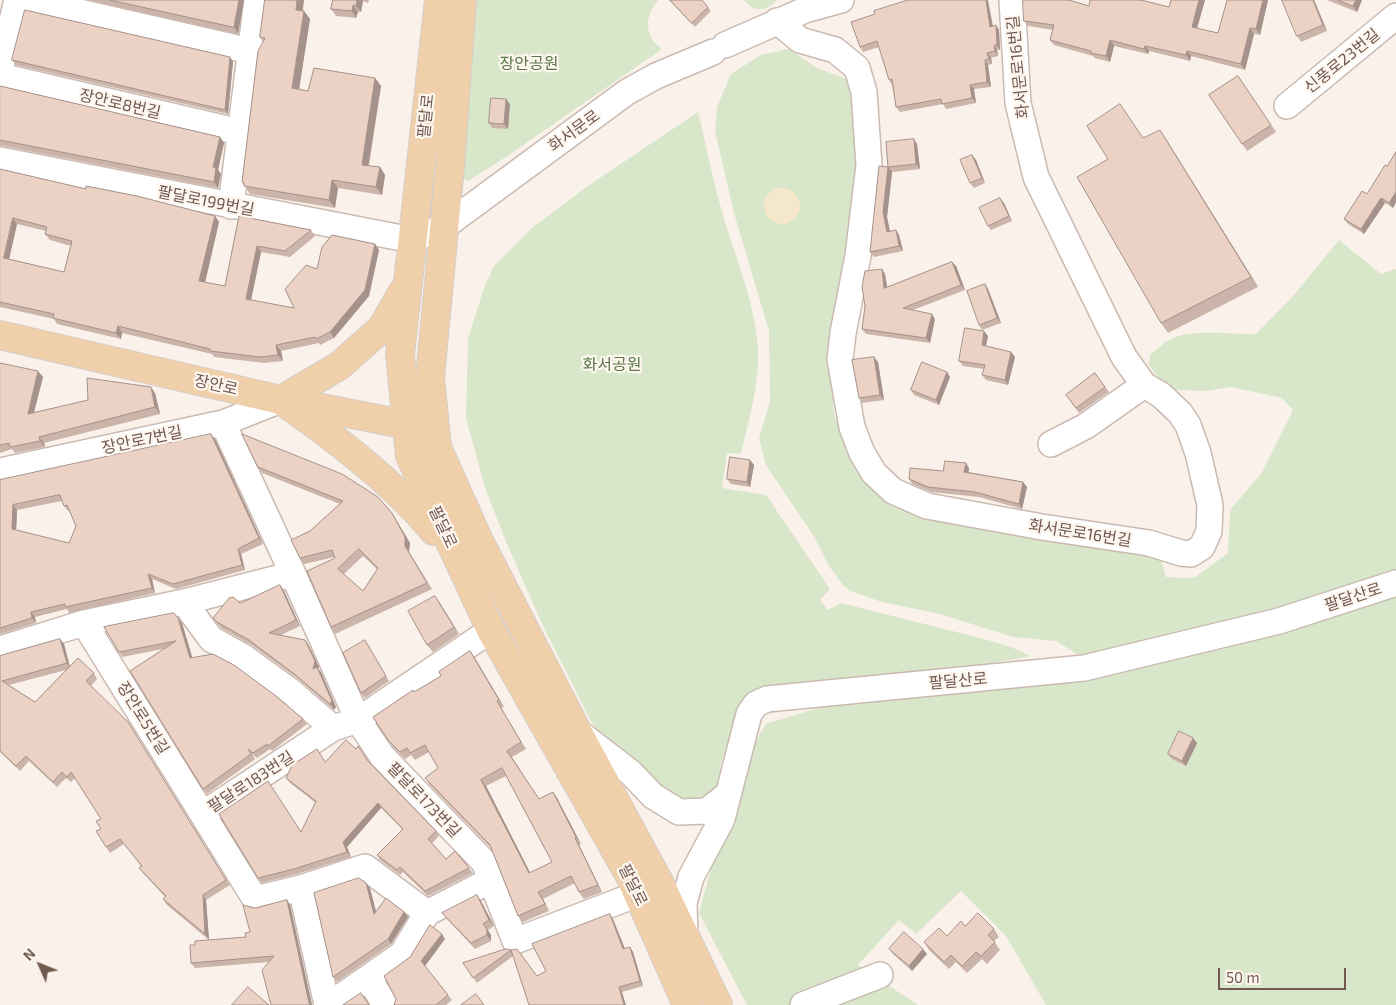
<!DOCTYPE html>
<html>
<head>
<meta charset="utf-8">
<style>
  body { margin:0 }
  #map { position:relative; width:1396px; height:1005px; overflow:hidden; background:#faf2ea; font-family:"Exo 2",sans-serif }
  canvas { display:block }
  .north { position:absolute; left:15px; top:940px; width:50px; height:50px; -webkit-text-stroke:4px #fdf7f0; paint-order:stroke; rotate:314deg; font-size:14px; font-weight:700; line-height:20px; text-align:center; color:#725950 }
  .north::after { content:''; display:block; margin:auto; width:18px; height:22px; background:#725950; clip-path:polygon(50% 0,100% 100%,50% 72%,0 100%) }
  .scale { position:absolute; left:1218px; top:968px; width:128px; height:22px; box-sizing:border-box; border:2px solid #725950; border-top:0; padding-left:6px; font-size:15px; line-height:18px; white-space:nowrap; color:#725950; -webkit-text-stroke:4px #fdf7f0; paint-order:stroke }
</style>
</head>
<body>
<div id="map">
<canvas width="1396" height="1005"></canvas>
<div class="north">N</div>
<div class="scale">50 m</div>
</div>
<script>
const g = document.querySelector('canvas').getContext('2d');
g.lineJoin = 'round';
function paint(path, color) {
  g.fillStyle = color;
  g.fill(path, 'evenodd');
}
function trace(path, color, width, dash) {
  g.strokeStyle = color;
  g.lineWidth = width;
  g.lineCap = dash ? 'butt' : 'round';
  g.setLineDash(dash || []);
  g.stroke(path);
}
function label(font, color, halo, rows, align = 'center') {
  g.font = font + ' "Exo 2","Noto Sans KR",sans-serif';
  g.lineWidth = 4.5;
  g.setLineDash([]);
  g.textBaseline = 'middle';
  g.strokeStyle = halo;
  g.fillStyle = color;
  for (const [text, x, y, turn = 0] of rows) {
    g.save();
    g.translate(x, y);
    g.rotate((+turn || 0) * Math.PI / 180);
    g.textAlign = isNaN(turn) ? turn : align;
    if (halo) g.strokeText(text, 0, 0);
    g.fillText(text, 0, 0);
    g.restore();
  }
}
paint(new Path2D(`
  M468 0H658C645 16 643 36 662 49L506 157 468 181 456 172Z
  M744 0H777C766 12 755 13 744 0Z
  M789 49 817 68 846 79 859 124 862 174 832 373 834 415 860 476 883 499 1159 552 1166 577 1194 578 1228 553 1230 510 1261 474 1293 410 1282 398 1231 387 1205 391 1177 390 1164 385 1149 365 1150 355C1156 350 1162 344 1169 340 1190 328 1231 335 1256 334L1293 296 1339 240 1381 274 1396 269V1005H1046L1006 936 961 891 916 934 899 920 858 965 918 1005H747L699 913 714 858 740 804 753 746 766 724 818 708 984 689 1101 669 1056 641 1013 637 940 614 882 602 850 591 842 584 829 566 813 535 766 465 759 438 770 402 769 331 734 213 715 131 717 107 731 74 761 55Z
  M698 112C706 144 712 177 721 208 734 256 756 302 758 352 759 387 748 421 741 454L727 453 722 488 766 495 830 589 820 600 828 610 841 603 984 639 1011 647 1031 656 982 665 913 672 750 695 722 759 717 786 706 809 691 815 608 749 590 719 543 626 507 544 485 488 466 418 468 339 484 288 494 266 532 228 585 188Z`), '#d8e6ca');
paint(new Path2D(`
  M764 206a18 18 0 1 1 36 0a18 18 0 1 1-36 0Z`), '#f5e7c9');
const minor = new Path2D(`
  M27 0 250 51
  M777 21 800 40 835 50 857 68 864 92 869 165 858 256 843 333 840 359 852 427 862 453 874 473 893 491 927 506 1042 527 1149 543 1181 553 1191 554 1202 547 1209 531 1210 505 1198 453 1188 425 1180 413 1161 395 1144 385 1124 357 1036 177 1018 103 1012 0
  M725 45 805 10 841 0
  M0 69 17 0
  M0 76 240 132
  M1287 106 1396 16
  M0 160 412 240 445 226 627 92 656 76 713 52
  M231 206 257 0
  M223 423 293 574 358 720 382 756 484 862 515 941 638 894
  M1051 444 1086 426 1144 385
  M0 471 223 423 281 400
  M184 602 211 639 245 658 289 690 333 728
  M84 623 255 899 301 888 365 867 427 913
  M0 649 84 623 184 602 293 574
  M578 732 630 772 653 796 679 812 707 811 728 794
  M203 814 333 728 358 720 491 630
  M301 888 327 1005
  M685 936 684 903 691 877 722 819 749 714 756 704 767 699 1084 668 1279 621 1396 583
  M369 978 385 1005
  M329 1005 402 954 427 913 491 880
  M803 1005 880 975`);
const major = new Path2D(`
  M439 0 400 354 410 456 491 630 630 876 687 1005
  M462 0 450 166 430 377 437 447 479 541 577 731 660 884 718 1005
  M402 293 382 328 339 366 281 400C336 439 390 479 434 531
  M0 335 281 400 423 428`);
trace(minor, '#cbbab1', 28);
trace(major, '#d5cdca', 30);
trace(minor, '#fff', 25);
trace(major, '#f0d0ab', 28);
paint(new Path2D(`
  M87 0H244L238 34Z
  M265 0H304L303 11H304L310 19 299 89 308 91 375 78 381 86 369 166 380 167 385 175 382 195 338 188 335 208 250 194 242 182 263 42 260 37Z
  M333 0H369L368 3 363 1 361 12H358L356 18 336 16 331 9Z
  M669 0H702L711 11 695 27Z
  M1171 0H1205L1197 28 1218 33 1227 0H1268L1260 35 1254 34 1245 70 1191 56 1190 61 1149 51 1148 54 1114 46 1110 62 1095 58 1093 56 1054 45 1050 40 1053 30 1028 26 1024 21 1089 6 1169 7Z
  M1314 0 1327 31 1301 42 1297 36Z
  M1327 0H1362L1357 12Z
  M875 14 993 26 996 25 999 30 1000 50H997L998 56 991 58 992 64 988 65 991 87 974 89 976 103 946 109 943 104 900 112 896 107 892 85 889 80 879 47 863 52 860 47Z
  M230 57 233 62 228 114 16 65 12 60Z
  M1238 76 1276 132 1247 151 1209 95Z
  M0 86 220 137 224 143 218 170 221 174 218 188 3 146H0Z
  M510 104 508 129 492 128 489 123Z
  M1143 138 1166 139 1258 287 1168 333 1161 323Z
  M914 139 917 144 920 169 892 172 887 217 890 231 896 230 899 235 903 251 874 257 870 252 888 167Z
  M1396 152V202L1393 208 1385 203 1364 234 1348 224 1344 219 1367 194 1387 166Z
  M972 155 976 160 985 183 974 188 970 183Z
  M0 169 86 189 215 216 219 222 205 282 225 286 239 216 311 230 315 236 290 257 261 252 251 300 294 308 317 269 375 244 379 250 369 296 334 338 320 345 319 343 281 351 283 361 264 363 214 357 212 354 122 333 121 339 57 324 54 319 0 307ZM17 224 46 231 45 234 50 240 71 246 64 272 9 259Z
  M1004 203 1012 221 991 230 988 226Z
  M952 262 956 266 965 290 913 310 935 319 930 343 866 334 862 329 882 269 885 274 887 287Z
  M985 284 988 289 1001 323 982 330 979 325Z
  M988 336 986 346 1011 352 1015 357 1008 385 986 380 982 375 984 369 963 366 959 361Z
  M874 357 878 362 884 400 862 403 859 398Z
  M0 363 43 377 34 412 155 393 160 414 44 443 45 447 15 453 12 449 0 453Z
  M1095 373 1109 392 1079 413 1066 395Z
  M950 377 939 405 914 395 911 390Z
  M215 439 263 544 241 554 245 570 176 589 152 579 155 593 69 613 67 609 35 617 36 623 0 634V480ZM62 501 64 506 68 511H69L76 526 69 543 16 530 17 510Z
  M750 460 754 465 750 487 731 484 727 479Z
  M258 467 392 513 410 543 409 552 432 589 335 634 331 627 335 557 304 564 300 558 310 531 340 504 262 473ZM363 556 377 569 363 591 344 574Z
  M969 468 968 472 1023 482 1027 487 1022 509 979 497 931 492 912 484 909 479 943 471Z
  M280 585 284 591 300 626 281 635 305 640 309 646 319 667 318 669 321 672 336 707 334 710 297 678 253 646 221 628 213 618 240 603Z
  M435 596 459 634 433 652 427 645Z
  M182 623 192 658 303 719 307 724 272 751 270 749 257 758 252 754 255 759 207 794 203 789 163 649 122 657 119 652Z
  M60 639 64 644 70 666 94 673 97 679 91 686 230 885 206 900 209 940 167 905 163 899 165 897 143 873 139 868 141 866 124 844 110 853 106 847 101 829V819L75 778 71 782 66 778 57 787 29 761 20 771 0 752V656ZM66 670 35 702 9 685Z
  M368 645 389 681 365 698 361 693Z
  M470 651 504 707 501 708 526 749 512 757 539 799 553 792 557 798 581 844 579 845 602 892 584 899 579 892 575 883 543 899 549 911 523 922 518 916 491 848 430 785 425 778 438 768 429 752 415 760 411 755 405 759 393 747 373 717 441 676ZM506 776 552 862 530 873 486 786Z
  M1193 738 1197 743 1186 766 1172 759 1168 754Z
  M368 761 436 831 439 836 432 843 446 859 469 868 473 873 428 896 403 872 400 875 380 860 377 855 403 830 381 808 347 847 351 857 297 874 262 883 258 878 301 832 316 803 290 783 286 778 325 762Z
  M366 883 370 888 376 912H404L408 917 391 944 337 982 333 977Z
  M287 900 290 905 312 1005H271L269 962 195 968 191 963 195 945 246 937 250 932 255 908Z
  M481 901 494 926 488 930 491 935V941L475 949 447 919 442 913Z
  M613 919 625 949 630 947 633 952 643 986 622 992 529 1005 513 956 477 983 463 963 511 950 537 976 546 971Z
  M965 926 994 929 999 937 994 941 1000 950 987 964 982 959 967 973 956 962 949 969 929 950 924 942 947 936Z
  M445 939 425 966 452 1000 446 1005H394Z
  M889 949 927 954 912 971 893 954Z`), '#cbb4a9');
paint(new Path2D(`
  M239 0H244L238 34 234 27Z
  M297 0H304L301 18 296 10Z
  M357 0H362L363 1 361 12 356 6Z
  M986 0H988L994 32 990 27Z
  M1199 0H1205L1196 32 1192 27Z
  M1263 0H1268L1260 35 1256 29Z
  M1313 0H1314L1327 31 1323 25Z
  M1356 0H1362L1357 12 1353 6Z
  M353 5 358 12 356 18 352 11Z
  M304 11 310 19 298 96 292 88Z
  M996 25 999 30 1000 50 997 45Z
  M1250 28 1254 34 1245 70 1241 64Z
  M1110 40 1114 46 1110 62 1106 56Z
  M994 45 997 50 998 56 995 51Z
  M1145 46 1149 51 1148 54 1144 49Z
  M1187 51 1191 56 1190 61 1186 55Z
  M987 53 991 58 992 64 989 59Z
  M230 57 233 62 228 114 225 110Z
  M985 60 988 65 991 87 987 82Z
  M375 78 381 86 367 173 362 165Z
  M970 85 974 89 976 103 972 98Z
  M506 99 510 104 508 129 504 124Z
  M1160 130 1166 139 1258 287 1251 277Z
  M220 137 224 143 218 170 221 174 218 188 214 182 213 167Z
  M914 139 917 144 920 169 916 164Z
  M972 155 976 160 985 183 982 178Z
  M380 167 385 175 382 195 376 187Z
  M888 167 892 172 887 217 891 237 887 232 883 212Z
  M332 180 338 188 335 208 329 200Z
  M1396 192V202L1393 208 1389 203Z
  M1000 198 1004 203 1012 221 1009 216Z
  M1381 198 1385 203 1364 234 1361 229Z
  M215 216 219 222 204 287 199 281Z
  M13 218 17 224 8 264 4 258Z
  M896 230 899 235 903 251 899 246Z
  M375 244 379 250 369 296 334 338 330 332Z
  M257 246 261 252 250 305 246 299Z
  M952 262 956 266 965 290 961 285Z
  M882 269 885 274 888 292 884 288Z
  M985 284 988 289 1001 323 997 318Z
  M932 314 935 319 930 343 926 338Z
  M118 326 122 333 121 339 116 333Z
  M984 331 988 336 985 350 982 345Z
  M276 345 281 351 283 361 278 355Z
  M1011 352 1015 357 1008 385 1005 380Z
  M874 357 878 362 884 400 880 395Z
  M38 371 43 377 32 420 28 414Z
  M947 372 950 377 939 405 936 400Z
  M151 387 155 393 160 414 155 407Z
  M211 434 215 439 263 544 259 538Z
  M39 437 44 443 45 447 40 441Z
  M750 460 754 465 750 487 747 482Z
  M966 463 969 468 968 477 964 472Z
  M1023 482 1027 487 1022 509 1019 504Z
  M13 505 17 510 16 534 12 529Z
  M392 513 410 543 409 552 432 589 405 546Z
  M238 549 241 554 245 570 242 565Z
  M148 574 152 579 155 593 152 588Z
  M280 585 284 591 300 626 296 620Z
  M435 596 440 603 459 634 454 627Z
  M31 612 35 617 36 623 32 618Z
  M178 618 182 623 194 663 190 658Z
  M60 639 64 644 70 669 67 663Z
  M305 640 309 646 319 667 318 669 321 672 336 707 334 710 330 704 313 669Z
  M470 651 475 658 504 707 499 700Z
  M1193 738 1197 743 1186 766 1182 761Z
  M481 780 486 786 534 880 529 873Z
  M553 792 557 798 581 844 576 837Z
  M378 803 381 808 347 847 351 857 347 852 343 842Z
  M575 838 579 845 602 892 598 885Z
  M366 883 370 888 378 919 374 914Z
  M538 892 543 899 549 911 545 904Z
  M203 895 206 900 209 940 205 934Z
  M477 895 481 901 494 926 489 920Z
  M287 900 290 905 312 1005H310L309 1003Z
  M404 912 408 917 391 944 388 939Z
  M610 914 613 919 627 954 623 949Z
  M487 929 491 935V941L487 935Z
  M442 934 445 939 425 966 421 961Z
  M630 947 633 952 643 986 640 981Z
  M923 949 927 954 912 971 909 966Z
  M619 987 622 992 626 1005H624Z`), '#a5928a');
const building = new Path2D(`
  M110 0H239L234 27Z
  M265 0H297L296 10 304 11 292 88 308 91 314 68 375 78 362 165 380 167 376 187 332 180 329 200 244 186V183L242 182 258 51 265 38 260 37Z
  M333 0H357L356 6 353 5 352 11 331 9Z
  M670 0H702L708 7 692 23Z
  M908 0H986L990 27 996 25 997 45H994L995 51 987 53 989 59 985 60 987 82 970 85 972 98 942 104 941 99 896 107 892 79 889 80 877 41 860 47 851 22 875 14 874 11Z
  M1023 0H1069L1089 6 1090 0H1141L1169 7 1171 0H1199L1192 27 1218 33 1227 0H1263L1256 29 1250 28 1241 64 1187 51 1186 55 1145 46 1144 49 1110 40 1106 56 1091 53V51L1050 40 1054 25 1024 21Z
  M1282 0H1313L1323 25 1297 36Z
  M1338 0H1356L1353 6Z
  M25 10 230 57 225 110 12 60Z
  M1238 76 1271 125 1242 144 1209 95Z
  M0 86 220 137 213 167 216 168 214 182 0 140Z
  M491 98 506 99 504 124 489 123Z
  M1120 104 1143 138 1160 130 1251 277 1161 323 1077 177 1108 159 1087 126Z
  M914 139 916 164 888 167 883 212 887 232 896 230 899 246 870 252 879 166 888 167 886 142Z
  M1396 152V192L1389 203 1381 198 1361 229 1344 219 1362 191 1367 194 1385 165 1387 166Z
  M972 155 982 178 970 183 960 160Z
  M0 169 86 189V186L137 196 215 216 199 281 225 286 239 216 311 230 285 251 257 246 246 299 294 308 285 289 306 265 317 269 322 247 332 235 375 244 365 290 330 332 316 339 315 337 276 345 278 355 260 357 210 351V349L118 326 116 333 53 318 54 314 0 302ZM13 218 47 227 45 234 72 241 64 272 4 258Z
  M1000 198 1009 216 988 226 979 208Z
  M952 262 961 285 903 308 932 314 926 338 862 329 865 306 862 287 865 271 882 269 884 288Z
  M985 284 997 318 979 325 967 291Z
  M965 328 984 331 982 345 1011 352 1005 380 982 375 985 365 959 361Z
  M874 357 880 395 859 398 852 360Z
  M922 362 947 372 936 400 911 390Z
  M0 363 38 371 28 414 88 400 87 378 151 387 155 407 39 437 40 441 10 447 9 443 0 445Z
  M1095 373 1105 387 1076 408 1066 395Z
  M211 434 259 538 238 549 242 565 173 584 148 574 152 588 65 607V604L31 612 32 618 0 628V480ZM60 495 64 506 67 505 76 526 69 543 12 529 13 505Z
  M242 434 342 474 378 497 392 513 405 537V546L427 583 331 627 307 571 335 558 332 550 300 558 291 540 310 531 343 501 258 467ZM359 549 378 568 363 591 338 569Z
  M730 457 750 460 747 482 727 479Z
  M945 461 966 463 964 472 1023 482 1019 504 975 492 928 487 909 479 910 468 943 471Z
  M280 585 296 620 269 633 305 640 315 661 313 669 317 667 332 701 330 704 293 673 249 640 217 622 213 618 229 598 233 597 240 603Z
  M435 596 454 627 427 645 408 611Z
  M174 613 178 618 190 658 213 654 234 665 276 696 303 719 268 746 267 744 253 753 248 749 251 754 203 789 130 671 176 641 119 652 104 627Z
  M60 639 67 663 2 681 35 702 78 658 94 673 86 681 128 722 226 880 203 895 205 934 163 899 166 896 139 868 142 866 120 839 106 847 96 831 101 829 96 821 101 819 71 772 67 777 62 772 53 782 26 756 16 766 0 751V656Z
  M365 640 386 676 361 693 343 653Z
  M470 651 499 700 497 701 521 742 507 751 539 799 553 792 576 837 575 838 598 885 579 892 571 876 538 892 545 904 518 916 490 845 425 778 438 768 425 745 410 753 407 748 400 752 388 740 373 717 413 690 414 692 441 676 439 672ZM502 768 552 862 529 873 481 780Z
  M1179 731 1193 738 1182 761 1168 754Z
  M346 740 356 749 358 746 368 761 436 831 428 839 446 859 455 851 469 868 425 891 400 867 397 870 377 855 403 829 378 803 343 842 347 852 294 869 258 878 219 814 268 781 301 832 316 801 286 778 292 765 317 749 325 762Z
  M359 878 366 883 374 914 386 898 404 912 388 939 333 977 314 893Z
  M477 895 489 920 483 924 487 929V935L471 943 442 913Z
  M287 900 309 1003 310 1005H271L262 970 274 956 191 963 190 945H195V941L246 937 245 933 250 932 243 905 255 908Z
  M978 913 994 929 988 935 995 942 981 956 976 952 962 966 951 955 944 962 924 942 939 928 947 936 961 921 965 926Z
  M610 914 623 949 630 947 640 981 619 987 624 1005H529L511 950 517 949 537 976 546 971 532 944Z
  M430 925 442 934 421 961 448 995 436 1005H394L396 999 384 976 410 957Z
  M904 932 923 949 909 966 889 949Z
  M506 949 511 950 473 978 463 963Z
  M248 987 269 1005H232Z
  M361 993 369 1005H343Z
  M476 994 484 1005H461Z`);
paint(building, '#ecd1c5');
trace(building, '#a5928a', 1);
label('16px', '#725950', '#fdf7f0', [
  ["신풍로23번길",1342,61,-39],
  ["화서문로16번길",1018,67,-96],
  ["장안로8번길",120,104,13],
  ["팔달로",426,116,-84],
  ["화서문로",574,131,-36],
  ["팔달로199번길",206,201,11],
  ["장안로",216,385,13],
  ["장안로7번길",142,440,-12],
  ["팔달로",443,527,65],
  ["화서문로16번길",1080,533,9],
  ["팔달산로",1353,597,-18],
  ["팔달산로",958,681,-5],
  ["장안로5번길",143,718,58],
  ["팔달로183번길",251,782,-33],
  ["팔달로173번길",424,800,46],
  ["팔달로",633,885,64]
]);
label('16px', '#5b764a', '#fdf7f0', [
  ["장안공원",529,64],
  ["화서공원",612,365]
]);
</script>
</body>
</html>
